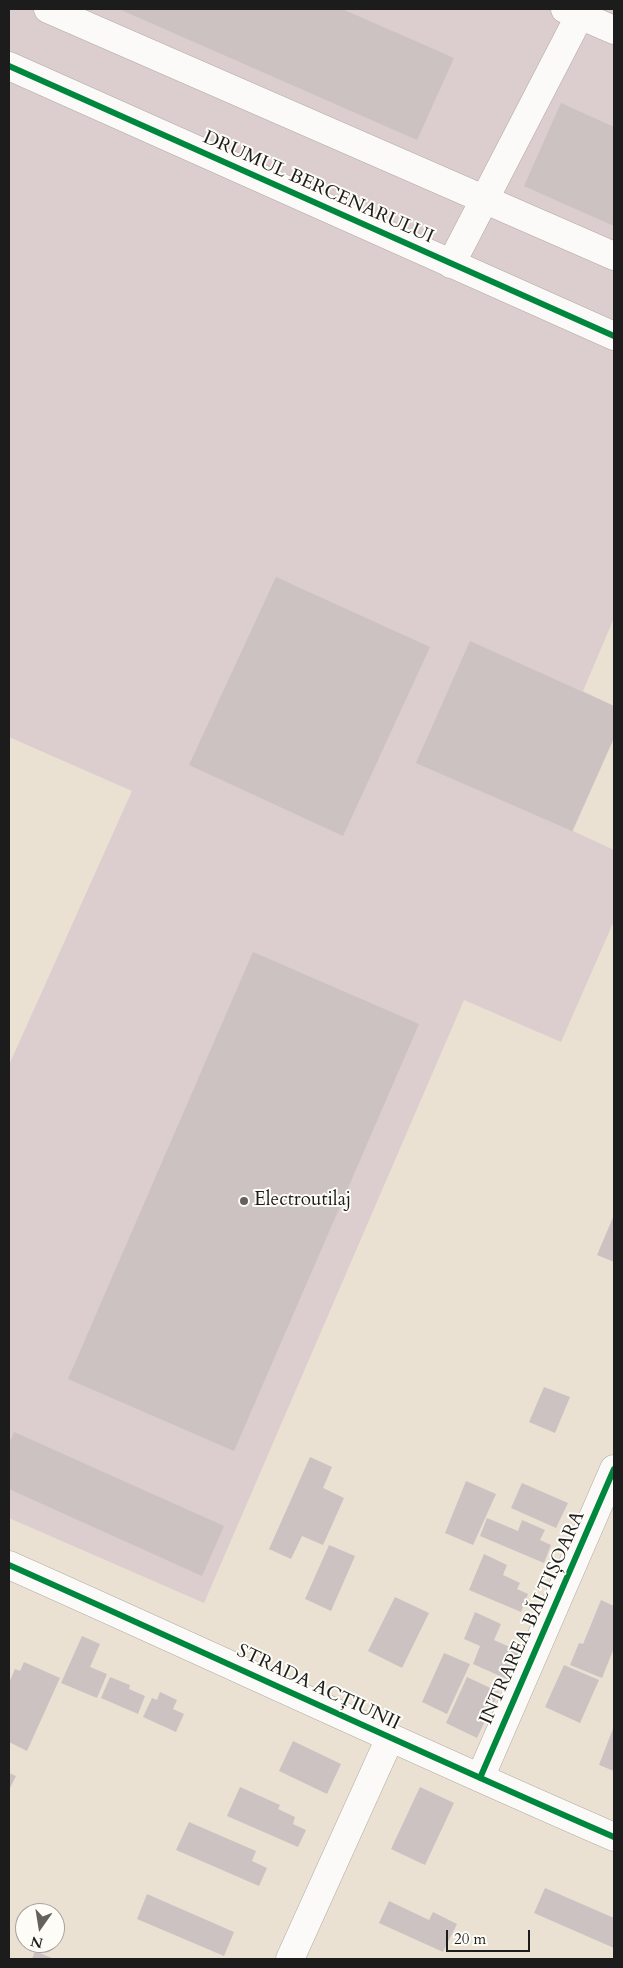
<!DOCTYPE html>
<html>
<head>
<meta charset="utf-8">
<style>
  body { margin:0 }
  #map { position:relative; width:623px; height:1968px; overflow:hidden; background:#eae1d3; font-family:Cardo,serif }
  canvas { display:block }
  .frame { position:absolute; inset:0; border:10px solid #1c1c1c; pointer-events:none }
  .north { position:absolute; left:15px; top:1903px; width:50px; height:50px; box-sizing:border-box; background:#fdfcf7; border:1px solid #a3a29f; border-radius:50%; rotate:193deg; font-size:14px; font-weight:700; line-height:20px; text-align:center; color:#1c1c1c }
  .north::after { content:''; display:block; margin:auto; width:18px; height:22px; background:#64615c; clip-path:polygon(50% 0,100% 100%,50% 72%,0 100%) }
  .scale { position:absolute; left:446px; top:1930px; width:84px; height:22px; box-sizing:border-box; border:2px solid #1c1c1c; border-top:0; padding-left:6px; font-size:15px; line-height:18px; white-space:nowrap; color:#1c1c1c; -webkit-text-stroke:4px #fdfcf7; paint-order:stroke }
</style>
</head>
<body>
<div id="map">
<canvas width="623" height="1968"></canvas>
<div class="frame"></div>
<div class="north">N</div>
<div class="scale">20 m</div>
</div>
<script>
const g = document.querySelector('canvas').getContext('2d');
g.lineJoin = 'round';
function paint(path, color) {
  g.fillStyle = color;
  g.fill(path, 'evenodd');
}
function trace(path, color, width, dash) {
  g.strokeStyle = color;
  g.lineWidth = width;
  g.lineCap = dash ? 'butt' : 'round';
  g.setLineDash(dash || []);
  g.stroke(path);
}
function label(font, color, halo, rows, align = 'center') {
  g.font = font + ' Cardo,serif';
  g.lineWidth = 4;
  g.setLineDash([]);
  g.textBaseline = 'middle';
  g.strokeStyle = halo;
  g.fillStyle = color;
  for (const [text, x, y, turn = 0] of rows) {
    g.save();
    g.translate(x, y);
    g.rotate((+turn || 0) * Math.PI / 180);
    g.textAlign = isNaN(turn) ? turn : align;
    if (halo) g.strokeText(text, 0, 0);
    g.fillText(text, 0, 0);
    g.restore();
  }
}
paint(new Path2D(`
  M9 9H614V618L583 691 614 706V738L573 831 614 850V921L561 1042 464 1000 204 1603 9 1518V1065L132 791 9 737Z`), '#dccdce');
paint(new Path2D(`
  M119 9H342L454 58 417 140Z
  M561 103 614 127V226L524 186Z
  M276 577 430 647 343 836 189 765Z
  M470 641 614 706V738L572 831 416 763Z
  M253 952 419 1024 234 1451 68 1379Z
  M614 1215V1262L597 1255Z
  M544 1387 570 1397 555 1433 529 1422Z
  M14 1432 224 1526 202 1576 9 1489V1444Z
  M310 1457 332 1467 323 1488 344 1498 323 1545 302 1536 291 1559 269 1549Z
  M466 1481 496 1494 473 1545 445 1533Z
  M522 1483 568 1503 556 1528 511 1508Z
  M487 1518 518 1531 522 1520 545 1530 540 1540 551 1545 544 1563 480 1536Z
  M329 1545 355 1556 331 1611 305 1599Z
  M484 1554 507 1565 503 1575 520 1583 517 1589 528 1594 521 1612 469 1590Z
  M395 1597 429 1613 402 1668 368 1651Z
  M601 1600 614 1606V1648L602 1678 570 1665 579 1643 583 1644Z
  M475 1612 501 1624 494 1640 521 1652 509 1680 473 1664 480 1646 464 1639Z
  M82 1636 100 1644 90 1667 107 1674 97 1698 61 1683Z
  M444 1653 470 1664 447 1714 422 1702Z
  M24 1662 60 1678 27 1751 9 1742V1683L15 1669 20 1671Z
  M564 1665 599 1680 580 1723 545 1707Z
  M110 1677 130 1685 129 1689 145 1696 138 1714 101 1698Z
  M467 1677 499 1692 477 1738 446 1723Z
  M160 1692 177 1700 173 1709 184 1714 176 1732 143 1717 152 1698 157 1700Z
  M614 1726V1771L599 1765Z
  M293 1741 341 1764 327 1794 279 1771Z
  M9 1773 16 1776 9 1790Z
  M240 1787 280 1805 278 1809 295 1817 293 1824 306 1830 298 1847 227 1816Z
  M420 1787 454 1803 425 1865 391 1849Z
  M189 1822 256 1851 252 1861 267 1868 259 1886 176 1850Z
  M545 1888 614 1918V1948L534 1913Z
  M147 1894 234 1932 224 1956 137 1919Z
  M389 1901 429 1920 433 1912 457 1924 443 1952 379 1923Z
  M35 1951 54 1959H32Z`), '#ccc2c2');
const minor = new Path2D(`
  M48 9 614 256
  M565 9 614 30
  M9 66 614 336
  M451 264 583 9
  M9 1565C211 1655 411 1749 614 1837
  M480 1778 614 1469
  M290 1959 390 1738`);
trace(minor, '#b0aba2', 29);
trace(minor, '#fcfaf8', 28);
trace(new Path2D(`
  M9 66 614 336
  M9 1565C211 1655 411 1749 614 1837
  M480 1778 614 1469`), '#00873e', 6);
for (const [x, y, r, color] of [
  [244,1201,5,"#64615c"]
]) {
  const dot = new Path2D();
  dot.arc(x, y, r, 0, 2 * Math.PI);
  g.fillStyle = color;
  g.fill(dot);
  trace(dot, '#fdfcf7', 2);
}
label('19px', '#1c1c1c', '#fdfcf7', [
  ["DRUMUL BERCENARULUI",318,188,24],
  ["INTRAREA BĂLTIȘOARA",533,1618,-66],
  ["STRADA ACȚIUNII",318,1688,25]
]);
label('19px', '#1c1c1c', '#fdfcf7', [
  ["Electroutilaj",254,1201]
], 'left');
</script>
</body>
</html>
